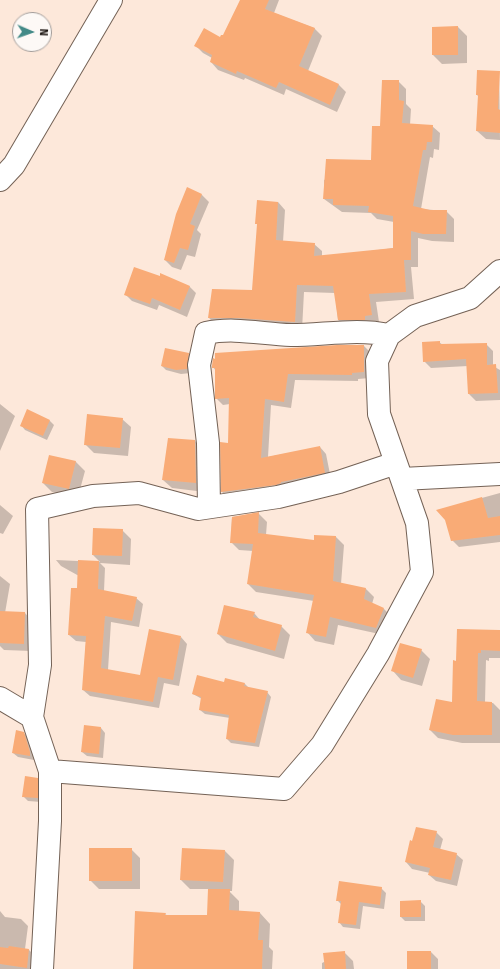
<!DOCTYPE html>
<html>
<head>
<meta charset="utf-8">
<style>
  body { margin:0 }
  #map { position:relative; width:500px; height:969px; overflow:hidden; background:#fde8da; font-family:"Fira Sans",sans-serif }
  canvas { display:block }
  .north { position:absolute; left:12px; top:12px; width:40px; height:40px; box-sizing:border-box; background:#fdf9f6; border:1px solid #a39d9a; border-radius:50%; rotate:92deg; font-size:11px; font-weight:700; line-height:16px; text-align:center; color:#1b1410 }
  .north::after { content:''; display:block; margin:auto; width:14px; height:18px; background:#438a87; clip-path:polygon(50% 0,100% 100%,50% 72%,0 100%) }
</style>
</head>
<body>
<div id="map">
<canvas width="500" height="969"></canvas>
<div class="north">N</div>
</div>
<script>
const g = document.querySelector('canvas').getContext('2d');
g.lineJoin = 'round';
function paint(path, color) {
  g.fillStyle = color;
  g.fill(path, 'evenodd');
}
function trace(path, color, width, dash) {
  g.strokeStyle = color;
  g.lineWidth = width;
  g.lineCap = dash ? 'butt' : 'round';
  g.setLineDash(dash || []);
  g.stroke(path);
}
paint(new Path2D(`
  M241 0H279L274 13 314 28 322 36 308 71 339 85 346 92 337 112 286 89 284 95 245 78 244 80 218 70 211 62 212 58 203 53 195 45 224 37Z
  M458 27 467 36V63L442 64 433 55Z
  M499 72 500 140 486 139 477 131 479 97 477 95Z
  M398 81 406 89V104L411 109 410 125 432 126 440 133 439 150 434 149 433 158 430 157 421 209 446 211 454 219V242L432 241 418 238V267H411L414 299 376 302 379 322 346 327 338 320 335 293 304 292 302 330 217 326 209 318 213 290 253 291 258 225 256 223 278 202 285 210 283 242 314 244 322 251V257L394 248V222L377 219 371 213 342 212 324 199V180L372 161 381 127Z
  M187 188 202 195 209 202 197 230 201 234 195 257 187 255 181 270 172 267 165 260Z
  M189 286 196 293 187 317 159 305 157 310 132 301 125 294Z
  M439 342 443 345 486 344 493 351V366L500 370V400L476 401 469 394 468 366 431 368 424 361Z
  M364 346 370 352V378L358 379V381L295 380 291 408 271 405 268 457 320 447 326 454 331 479 229 498 222 492 229 444 230 404 223 405 216 398V371L213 367Z
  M188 354 193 358 191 373 181 374 166 370 162 366Z
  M0 404 15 416 0 451Z
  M28 411 50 421 54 425 47 440 25 430 21 425Z
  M122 419 131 427 128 456 94 453 85 444Z
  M195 441 204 450 205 492 172 488 163 480Z
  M50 456 76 462 85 471 78 497 52 492 43 483Z
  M500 493V542L459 547 452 540 446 520 438 510Z
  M0 505 13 516 3 534 0 533Z
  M259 514 267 522 266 535 314 541 336 537 344 545 341 584 366 589 374 597 372 604 384 609 392 617 384 635 338 625 334 645 315 641 307 632 314 601 256 592 248 584 253 551 239 550 231 542 232 517Z
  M122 530 131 539 130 565 100 563 105 568 104 591 136 598 143 604 139 627 111 622 108 670 140 676 181 637 187 644 179 686 164 683 159 708 90 696 83 690 86 642 76 641 69 635 78 589 88 581 61 566 56 560 100 562 93 555Z
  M0 576 10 584 5 613H25L32 621 31 651 4 650 0 646Z
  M254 613 261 621 281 626 290 635 284 659 227 643 218 634Z
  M500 636V658H489V661L486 660 485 703H493L500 710V743H462L438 738 430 730 453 704 457 662Z
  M421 650 430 659 422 686 401 680 393 671Z
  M224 683 245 684 249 688 267 692 271 697 259 747 231 743 227 739 230 718 205 714 200 710 202 699 193 694Z
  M85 727 101 728 105 733 103 758 87 756 82 752Z
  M23 733 28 737 34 757V760L18 757 13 753Z
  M37 779 41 783V802L28 801 23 796Z
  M436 832 443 839 440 850 456 854 463 860 457 886 436 881 429 875 430 873 412 869 406 862Z
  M131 849 140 858V889H99L90 880Z
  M225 851 234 860 232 891H229L239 901V912L260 913 270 924 269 947 273 951 272 969H134L165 914 168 916H208L209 889H190L181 880Z
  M381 888 386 893 384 909 363 906 360 929 343 927 339 922 342 905 337 900Z
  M420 901 425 906V921H405L401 917Z
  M0 911 5 917 21 919 28 926 25 949 29 950 36 957 35 969H0Z
  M344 952 353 961 354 969H322V963Z
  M431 952 438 959V969H408Z`), '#0003');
paint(new Path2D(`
  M240 0H269L265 9 315 28 299 66 339 84 330 105 279 82 276 88 237 71 236 74 210 62 212 55 194 46 204 28 220 37 221 35H223Z
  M458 26V55H432V27Z
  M477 70 500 71 498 109 500 110V133L476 131 478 95H476Z
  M382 80H399V100L404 101 402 123 433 125 432 142H427L426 150H423L413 206 430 210H447L446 234H423L411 231V260H404L406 292 369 294 372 315 365 316V320H338L333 286 297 285 295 322 238 318H208L212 289 252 290 257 224H255L257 200 278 202 276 240 315 243 314 256 393 248V216L368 212 369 206 333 205V199H323L326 159 371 160 372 126H380Z
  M187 187 202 194 190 224 195 226 188 250 180 248 174 263 164 260 176 214Z
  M134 267 160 276V273L190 286 180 310 152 298 150 304 124 295Z
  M440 341V344L487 343V365L496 364 498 393 468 394 466 359 423 362 422 342Z
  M337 345H364V372L352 373V375L288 374 284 402 265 399 261 458 320 446 325 473 281 482V483L276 485 221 492 220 442 228 443 229 398 215 399V368H212V366L213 358 215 359V353Z
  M165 348 189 353 187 369 176 370 161 366Z
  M27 409 50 420 43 436 20 426Z
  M87 414 123 418 120 448 84 445Z
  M168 438 195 440 196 483 162 480Z
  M49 455 76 461 69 489 42 483Z
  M482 497 488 518 500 516V535L451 541 445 520 436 510Z
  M259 512 258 533 314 540V535L336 536 333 581 366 588 364 599 384 608 376 628 330 617 326 637 306 633 314 595 247 584 253 544 230 543 232 517Z
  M93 528 123 529 122 556 92 555Z
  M78 560 99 561 98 589 137 597 132 621 105 616 101 668 140 675 149 629 181 636 173 680 158 677 153 702 82 690 86 636 68 635 71 588H77Z
  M224 605 255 612 253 617 282 625 275 651 217 634Z
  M0 611 25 612 24 644 0 643Z
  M457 629 500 630V651L481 650V653H478L477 701 492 702V735H453L429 730 436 699 452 702 453 660 456 661Z
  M400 643 422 649 413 678 391 671Z
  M197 675 224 682 225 678 245 683 244 686 268 691 255 743 226 739 229 715 199 710 201 697 192 694Z
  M84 725 101 727 99 754 81 752Z
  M16 730 24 732 30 752V756L12 753Z
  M25 776 38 778V798L22 797Z
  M416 827 437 831 433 847 457 853 451 880 428 875 430 868 405 862 410 840 412 841Z
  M89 848H132V881H89Z
  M182 848 225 850 223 882 180 880Z
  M339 881 382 887 380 905 359 902 356 925 338 923 341 901H336Z
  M208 889H230L229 910 260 912 258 940H263L262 969H133L135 911 166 913 165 915H207Z
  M421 900V917H400V901Z
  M9 946 29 949 27 968 0 964V947L8 948Z
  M345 951 346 969H325L323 953Z
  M407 951H431V969H407Z`), '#f9ab76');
const minor = new Path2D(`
  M0 180 14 165 111 0
  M402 479 500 474
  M209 507 208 443 199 365 206 333C234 327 262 334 291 335 324 335 357 328 389 335
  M0 698 32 717 50 771
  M32 717 40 665 37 509 93 496 139 493 198 509 278 497 339 482 396 463
  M42 969 50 821V771L284 789 322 745 378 654 422 572 417 523 379 414 377 361 389 335 415 316 470 298 500 271`);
trace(minor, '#746256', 24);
trace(minor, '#fff', 22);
</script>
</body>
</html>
